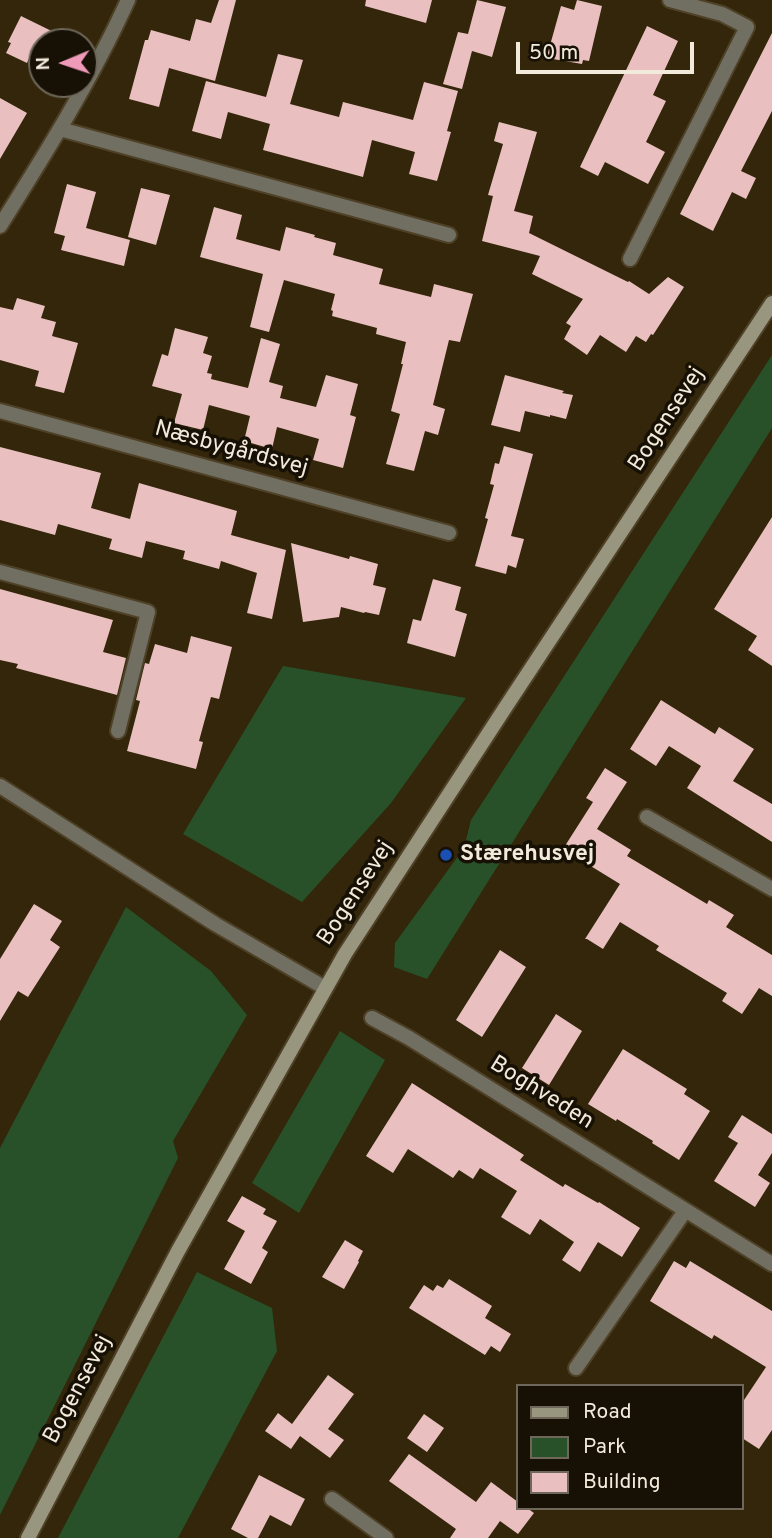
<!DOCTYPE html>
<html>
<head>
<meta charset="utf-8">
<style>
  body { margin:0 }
  #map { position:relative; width:772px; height:1538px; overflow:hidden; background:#33260a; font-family:Overpass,sans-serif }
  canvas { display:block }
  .legend { position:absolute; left:516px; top:1384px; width:228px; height:126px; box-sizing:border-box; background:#161005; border:2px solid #6e675a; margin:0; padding:9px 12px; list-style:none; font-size:21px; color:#f2eada }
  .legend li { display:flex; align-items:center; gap:14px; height:35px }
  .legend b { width:35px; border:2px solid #6e675a }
  .north { position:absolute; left:28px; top:28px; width:70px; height:70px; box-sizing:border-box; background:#161005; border:2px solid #6e675a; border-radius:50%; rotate:268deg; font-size:19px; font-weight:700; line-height:28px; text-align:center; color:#f2eada }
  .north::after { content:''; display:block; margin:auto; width:24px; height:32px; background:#ef9ab8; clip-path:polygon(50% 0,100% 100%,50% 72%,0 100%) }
  .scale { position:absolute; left:516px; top:42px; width:178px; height:32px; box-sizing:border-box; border:4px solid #f2eada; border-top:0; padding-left:9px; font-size:21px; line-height:24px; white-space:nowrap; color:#f2eada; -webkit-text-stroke:5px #161005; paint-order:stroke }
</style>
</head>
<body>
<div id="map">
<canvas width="772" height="1538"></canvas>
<ul class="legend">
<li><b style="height:9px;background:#999680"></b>Road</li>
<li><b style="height:19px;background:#28512a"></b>Park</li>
<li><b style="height:19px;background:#e9c0bf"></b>Building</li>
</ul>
<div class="north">N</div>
<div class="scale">50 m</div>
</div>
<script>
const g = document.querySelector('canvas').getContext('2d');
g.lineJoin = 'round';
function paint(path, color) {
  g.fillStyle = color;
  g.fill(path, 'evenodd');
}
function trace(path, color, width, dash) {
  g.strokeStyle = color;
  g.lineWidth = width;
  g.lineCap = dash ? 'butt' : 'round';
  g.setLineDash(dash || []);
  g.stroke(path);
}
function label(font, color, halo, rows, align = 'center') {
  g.font = font + ' Overpass,sans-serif';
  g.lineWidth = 7;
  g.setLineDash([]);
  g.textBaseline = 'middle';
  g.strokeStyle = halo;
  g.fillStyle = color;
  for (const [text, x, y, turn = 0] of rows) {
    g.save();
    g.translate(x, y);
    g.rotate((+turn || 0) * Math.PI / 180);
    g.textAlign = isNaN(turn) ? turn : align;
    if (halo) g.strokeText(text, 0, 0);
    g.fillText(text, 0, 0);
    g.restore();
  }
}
paint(new Path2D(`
  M772 355V428L427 979 394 967 395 943 464 848 471 820Z
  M283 666 466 698 391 803 302 902 183 834Z
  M126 907 211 971 247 1015 173 1141 178 1158 0 1515V1148Z
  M340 1031 385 1060 299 1213 252 1183Z
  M197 1272 272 1308 277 1351 178 1538H58Z`), '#28512a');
paint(new Path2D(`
  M219 0H236L215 81 169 68 159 107 129 99 145 40H148L151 30 190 41 196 19 211 23Z
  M366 0H432L426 23 365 6Z
  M477 0 506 7 492 57 472 51 462 89 443 84 458 32 468 34Z
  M577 0 602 6 589 61 583 60 582 64 553 59V58L547 56 561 6 574 10Z
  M21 16 74 42H42V59L31 54 27 63 6 53 11 43 8 42Z
  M647 26 678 41 653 95 666 101 646 142 665 152 648 184 605 162 598 176 580 167Z
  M772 33V111L741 171 756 178 746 199 732 192 713 231 680 214Z
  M278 54 303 60 290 104 339 117 343 102 413 120 424 82 458 91 447 131 451 132 437 181 409 174 415 152 372 140 363 177 263 150 270 124 228 112 221 139 192 131 206 81 266 97Z
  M0 98 27 113 0 159Z
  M499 122 537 132 514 211 533 216 529 233 628 282 629 281 649 294 668 277 684 287 653 335 651 334 646 342 636 336 626 352 600 335 587 355 564 339 571 326 566 323 583 299 532 274 540 256 482 241 493 196 488 195 503 144 494 141Z
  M67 184 96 192 86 228 130 240 124 266 61 250 65 236 54 233Z
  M141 188 170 195 156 245 128 237Z
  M214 207 242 215 236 239 280 251 286 227 315 235 314 237 336 243 333 255 383 269 379 284 431 297 434 284 473 294 460 342 449 340 433 405 445 409 438 435 425 431 414 471 386 464 400 414 391 411 403 364H401L406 342 376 334 377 328 332 316 333 311 331 310 335 294 284 280 269 332 250 327 263 274 200 257Z
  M17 298 45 306 41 318 56 322 52 336 78 343 64 393 35 386 39 371 0 360V307L13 310Z
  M175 328 208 337 203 353 212 356 207 373 212 374 211 379 248 388 261 338 280 344 269 382 283 386 280 398 316 407 326 375 358 384 350 415 356 417 343 468 313 460 319 439 277 427 272 449 244 441 250 416 209 405 203 430 174 423 182 394 152 386 162 354 168 356Z
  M505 375 564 391 562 393 573 395 566 419 550 415V417L525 411 520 432 491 425Z
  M504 446 533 454 511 536 524 539 516 568 508 565 506 574 475 566 488 519 485 518 494 485 490 484 495 463 499 464Z
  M0 447 101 473 91 508 130 519 139 483 237 511 231 535 286 550 272 619 247 613 257 573 221 561 219 569 183 559 185 551 146 541 142 558 109 549 112 539 58 524 55 535 0 520Z
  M772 517V666L748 650 757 636 714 609Z
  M291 543 349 559 350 556 378 564 373 585 386 588 379 615 365 612 364 613 341 607 339 617 303 622Z
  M433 579 461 587 455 610 467 614 455 657 407 643 413 619 421 621Z
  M0 589 113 620 103 652 126 658 117 695 16 668 18 664 0 660Z
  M191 636 232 647 219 699 211 697 199 741 203 742 196 769 127 751 140 701 136 700 145 663 149 664 155 644 187 653Z
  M661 700 715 734 719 727 754 749 733 781 772 804V842L687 788 701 766 669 746 656 766 630 749Z
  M605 768 627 782 597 829 631 850 627 856 707 904 709 900 734 915 726 927 772 955V996L759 988 742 1014 722 1001 727 993 656 950 659 946 620 922 603 949 587 939H585L620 884 563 849 593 802 586 798Z
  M34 904 62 921 50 940 60 947 28 997 18 991 0 1021V959Z
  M500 950 526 967 482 1037 456 1020Z
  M556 1014 582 1031 549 1085 522 1068Z
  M623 1049 687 1089 684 1094 710 1111 679 1160 652 1143 653 1141 617 1119 616 1121 588 1104Z
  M412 1083 524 1155 520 1160 563 1187 565 1184 598 1203 599 1202 640 1228 622 1257 598 1242 580 1272 562 1260 574 1242 540 1219 530 1235 501 1217 517 1191 480 1168 473 1179 459 1170 453 1178 408 1149 393 1173 366 1156Z
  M742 1115 772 1134V1153L758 1175 770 1183 755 1207 714 1181 738 1143 728 1137Z
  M242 1196 266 1209 263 1214 277 1221 262 1248 268 1252 251 1284 224 1269 245 1231 227 1221Z
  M345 1240 363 1251 358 1261 359 1262 344 1289 322 1277Z
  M674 1261 686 1268 690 1261 772 1311V1430L759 1449 742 1438V1403L766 1367 714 1335 712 1339 650 1301Z
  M449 1279 492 1306 485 1318 511 1334 500 1352 491 1346 485 1355 409 1308 424 1285 433 1291 437 1285 443 1288Z
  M328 1375 354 1394 328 1429 344 1440 330 1458 300 1436 291 1449 265 1431 278 1413 292 1424Z
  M424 1414 444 1428 427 1452 407 1438Z
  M409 1454 476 1502 491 1482 518 1502V1508H527L534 1513 518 1534 500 1521 488 1538H450L456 1529 389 1481Z
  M259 1475 305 1499 291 1526 270 1515 258 1538H248L231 1529Z`), '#e9c0bf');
const minor = new Path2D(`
  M60 129 449 235
  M0 226C46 153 92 79 128 0
  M630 259 747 27 722 14 670 0
  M0 411 449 533
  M0 572 148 612 118 731
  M647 817 772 889
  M372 1018 409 1038 772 1264
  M576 1368 685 1211
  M332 1499 386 1538`);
const tertiary = new Path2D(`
  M0 786 215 924 325 988`);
const secondary = new Path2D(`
  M28 1538 178 1251 345 954 505 708 772 303`);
trace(minor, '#4e4127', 18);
trace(tertiary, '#4e4127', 18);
trace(secondary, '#4e4127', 18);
trace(minor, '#716f61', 14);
trace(tertiary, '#716f61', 14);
trace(secondary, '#999680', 14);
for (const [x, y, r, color] of [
  [446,855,7,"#1a4fb4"]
]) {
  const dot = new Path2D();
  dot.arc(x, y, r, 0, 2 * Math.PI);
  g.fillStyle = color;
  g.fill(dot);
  trace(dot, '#161005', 2.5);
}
label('23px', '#f2eada', '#161005', [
  ["Bogensevej",668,420,-57],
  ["Næsbygårdsvej",231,450,15],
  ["Bogensevej",357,894,-57],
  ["Boghveden",541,1094,32],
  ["Bogensevej",79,1390,-62]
]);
label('bold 23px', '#f2eada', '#161005', [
  ["Stærehusvej",460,855]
], 'left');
</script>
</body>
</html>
